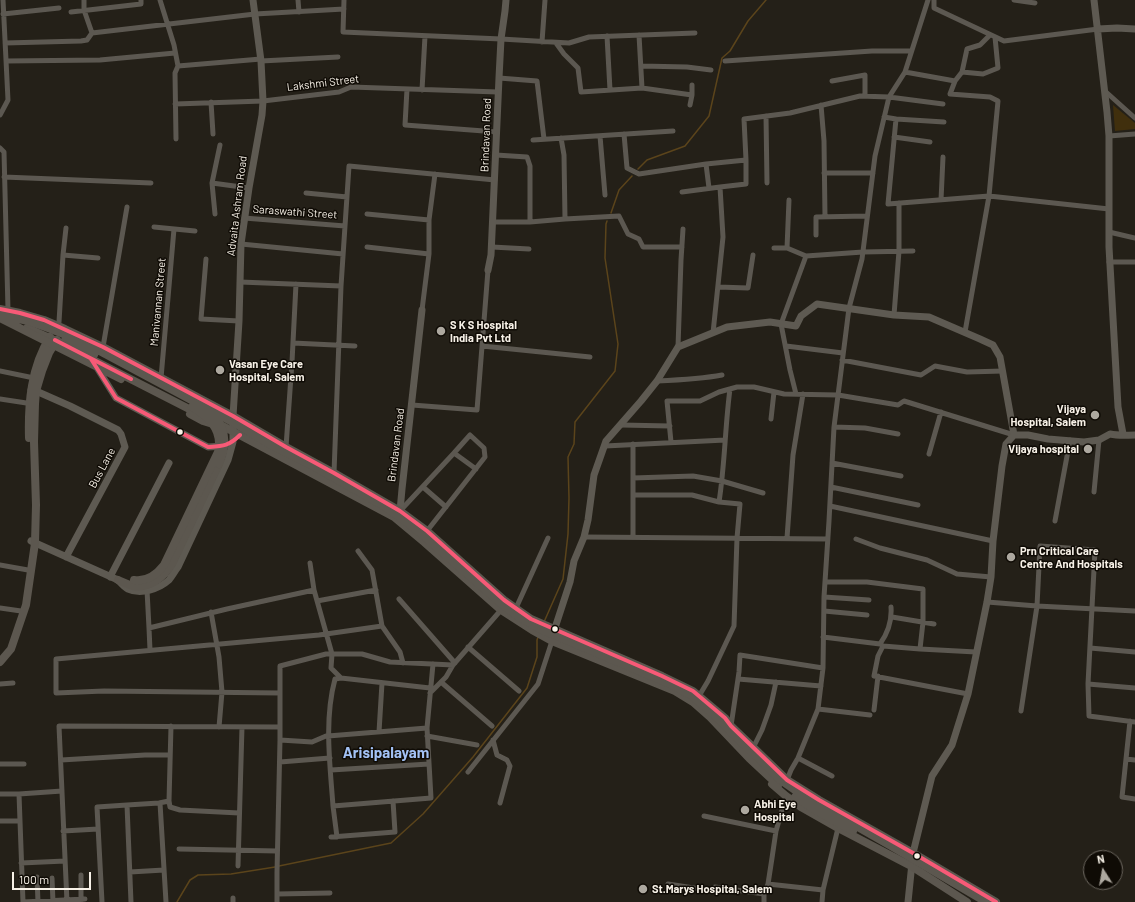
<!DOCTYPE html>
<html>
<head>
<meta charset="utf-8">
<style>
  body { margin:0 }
  #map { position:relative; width:1135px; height:902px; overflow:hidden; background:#242018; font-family:Barlow,sans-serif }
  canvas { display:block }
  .north { position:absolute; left:1083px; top:850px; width:40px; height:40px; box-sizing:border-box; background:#0f0b05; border:1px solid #6c675f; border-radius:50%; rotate:349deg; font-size:11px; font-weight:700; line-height:16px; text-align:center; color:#f7f1e7 }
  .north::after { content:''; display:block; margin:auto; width:14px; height:18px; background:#ada89f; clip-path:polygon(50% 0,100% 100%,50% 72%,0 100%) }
  .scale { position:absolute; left:12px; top:872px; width:79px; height:18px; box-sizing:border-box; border:2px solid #f7f1e7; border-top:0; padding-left:5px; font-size:12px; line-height:14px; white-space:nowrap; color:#f7f1e7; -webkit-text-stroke:3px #0f0b05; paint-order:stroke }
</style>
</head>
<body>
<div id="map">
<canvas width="1135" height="902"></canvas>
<div class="north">N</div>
<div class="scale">100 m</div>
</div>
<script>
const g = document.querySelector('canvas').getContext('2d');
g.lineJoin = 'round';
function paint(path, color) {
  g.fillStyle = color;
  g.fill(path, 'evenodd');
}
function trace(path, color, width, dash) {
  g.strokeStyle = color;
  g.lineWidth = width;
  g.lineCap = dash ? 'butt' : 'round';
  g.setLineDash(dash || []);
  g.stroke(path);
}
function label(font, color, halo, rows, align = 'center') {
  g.font = font + ' Barlow,sans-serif';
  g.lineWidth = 3;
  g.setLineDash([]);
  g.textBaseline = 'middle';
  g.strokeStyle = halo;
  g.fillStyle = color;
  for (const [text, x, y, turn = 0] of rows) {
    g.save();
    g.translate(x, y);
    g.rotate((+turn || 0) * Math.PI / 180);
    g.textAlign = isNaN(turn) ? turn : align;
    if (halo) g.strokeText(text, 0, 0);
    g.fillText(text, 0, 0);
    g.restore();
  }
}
paint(new Path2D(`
  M1113 105 1135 123V129L1115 131Z`), '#402f0d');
trace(new Path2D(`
  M638 169 647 160 685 146 709 116 722 58 730 51 748 21 766 0
  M611 213 619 190 632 176
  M544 622 563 579 568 534 569 498 568 457 574 444 575 422 615 371 618 344 605 258 606 224 607 221
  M279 866 391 843 423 814 473 757 527 688 537 657V640L538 637
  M177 902 190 880 198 875 231 874 275 867`), '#5b441b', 1.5);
trace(new Path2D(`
  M160 0 174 45 178 66 175 73 176 139
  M298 0 299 12
  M344 0 343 32 501 39 569 43 589 37 695 33
  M934 0V8L1004 41 1098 29
  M1014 0 1035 3
  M71 12 141 4V0
  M3 14 59 8
  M92 33 255 14 344 9
  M607 36 610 90
  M542 42 545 0
  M5 43 81 41 87 40 92 33 84 10V0
  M556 43 564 54 578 68 581 92 642 88 639 35
  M6 61 100 60 175 53
  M261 61 338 57
  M725 61 872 51H911
  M178 66 261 59
  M641 66 687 67 711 70
  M905 72 955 81
  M962 72 983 74 998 68 995 37
  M499 78 537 81 544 139
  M832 81 865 75V96
  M642 88 692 95
  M407 89 405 125 497 132
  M422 90 425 36
  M1106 92 1135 118
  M211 102 213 134
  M175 104 263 101 339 92 351 87 498 92
  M690 105 692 95V85
  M821 105 824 141 825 217
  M0 115 8 100 3 0
  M766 116 767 183
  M884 117 896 119 888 204 989 196 998 101 990 97 950 94 955 81 962 72 967 49 980 45 990 35
  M896 119 944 122
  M624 134 627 168 639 174 706 164 746 160
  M600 136 605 195
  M1109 136 1135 134
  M894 137 930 142
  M561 138 564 155 565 219
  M533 140 673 131
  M0 148 4 152 8 310
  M496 155 527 157 530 166V222
  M706 164 709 188
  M824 173H873
  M4 177 151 183
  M212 183 249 188
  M682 192 720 187
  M306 193 347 197
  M941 200 943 157
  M215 214 212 183 220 145
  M367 214 429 220
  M244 218 345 226
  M493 222H530L565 219 619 216 628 234 639 239 643 247H682
  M154 227 195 231
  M1109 232 1135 238
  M816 235V217L867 216
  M241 244 343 254
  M367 247 429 254
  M492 247 529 249
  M774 248H787L806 256
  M787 248 789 200
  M63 255 98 258
  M206 259 201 319 239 321
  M1109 262H1135
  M240 282 341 286
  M718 287 748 288 753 255
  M422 310 429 254V220L435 174
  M894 315 899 251V203
  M58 325 59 322 63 255 66 228
  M965 332 989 196 1109 209
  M713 333 723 237 720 187 746 184V160L744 119 790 113 860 96 889 97 943 104
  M293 343 355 346
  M482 346 590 357
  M786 346 843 353
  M103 347 127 207
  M678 347 681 260 683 229
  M842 360 921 375 935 366 967 372 1003 371
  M0 371 34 378
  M161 378 174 229
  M657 381C679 380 701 379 722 375
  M796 394 790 370 781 324 806 256 863 252 913 251
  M0 399 33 404
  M412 405 477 410 488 270
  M771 419 774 392
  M621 425 670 426
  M834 427 865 428 898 434
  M671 442 667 401H700L719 392 737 387H754L784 394 838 395 898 405 904 401 1014 435
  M633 444V537
  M605 446 725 440
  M286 447 292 362 296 284
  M929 454 941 412
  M832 463 901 476
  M334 473 341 286 349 166 495 180
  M633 478 693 476 722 481 763 493
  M423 487 446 507
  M831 487 918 505
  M1094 492 1099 440
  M633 495H692L719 502 740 504 737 538 734 626 708 681 699 696
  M719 502C725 464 725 426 730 389
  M830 506 993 541
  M400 511 454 453 476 469
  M1055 521 1070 440
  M427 531 485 457 484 448 470 435 454 453
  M584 537 828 539
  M787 538 793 455 803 394
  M856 539 880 548 927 560 957 574 991 577
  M358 551 372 570 382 626 400 652 403 663
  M310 563 314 590
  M0 565 28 570
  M825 582H867L923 589V622L920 649
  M147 590 149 628 227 609 314 590 332 654 331 668 341 678 335 679C324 720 330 764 333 806L431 798 427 728 328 736H326L312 742 280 740
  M824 597 869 600
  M399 599 455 663
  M317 601 376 590
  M987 602 1037 606 1135 611
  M0 608 21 611
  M516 608 548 538
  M824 611 867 615
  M211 612 219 657 222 692 219 727
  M892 617 934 624
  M149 628 150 650
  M823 637 880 644 883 646 920 649 976 652
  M880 644C888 633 892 621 891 607
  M883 646 878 656 874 676 968 694
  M468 647 519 691
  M1090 648 1135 652
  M341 678 430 688
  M738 679 821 686
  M441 682 492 726
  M0 684 13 683
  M1088 684 1135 688
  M280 693 104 691 56 693V659L319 635 382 626
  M430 693 446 677 453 665
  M818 709 870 715
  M874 710 878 676
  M1021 711 1037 606 1040 546 1095 550 1088 684 1089 716 1135 722
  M1130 721 1122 797 1135 799
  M731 726 739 672 740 655 823 668
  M427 728 433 664
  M379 732 382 683
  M427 736 477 745
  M493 740 497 755 507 760 510 766 500 803
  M753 748 762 730 771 705 776 682
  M798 758 832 776
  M1126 759 1135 760
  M61 760 145 755H170
  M280 762 330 758
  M0 764H24
  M331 770 429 764
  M468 772 538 684 552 641
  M787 780 791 770 798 758 818 709 823 668 824 597 829 521 834 427 849 308 862 259 875 156 889 97 905 72 928 0
  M0 794H19L23 902
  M19 794 62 791
  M169 801 170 807 180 810 239 813
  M160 803 166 902
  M333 806 337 837
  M704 816 776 831
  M0 821H20
  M63 831 98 829
  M331 837 395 832 393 801
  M179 849 277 851
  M21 863 65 861
  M238 866 242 727
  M130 872 164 870
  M81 875V901
  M37 877 38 902
  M52 878 53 902
  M668 884 713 891 715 887 764 894
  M768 884 823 890
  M277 894 330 893
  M233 898V902
  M23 902 85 899
  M67 902 59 726 280 727
  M102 902 97 807 127 805
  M131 902 127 805 159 803 169 801 171 726
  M277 902V872L280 740V666L326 654H362L390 662 453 665 501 610
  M764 902V894L768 884 772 858 776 831 786 796
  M822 902 823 890 838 828`), '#5c5851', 5);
trace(new Path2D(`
  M1094 0 1107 112 1109 136V247L1118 407 1123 434
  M1098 29 1117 28 1135 29
  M488 270 491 255 499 78 501 39 505 11 506 0
  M96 366 116 398 208 447 223 446
  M31 390 36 391 70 406 118 430 121 434 125 447 66 557
  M400 511 402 489 422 310
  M31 541 118 580C121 583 124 587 128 589 141 595 159 589 169 580 172 576 175 571 178 567L228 460 233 442V416L239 321 241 244 249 188 262 115 263 101 261 61 253 0
  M110 577 169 463
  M553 634 570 582 574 561 584 537 588 520 594 475 606 441 641 401 657 381 678 347 727 327 770 322 796 326 801 316 817 304 894 315 929 317 980 339 993 345 1000 357 1014 435
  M908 902 913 853 932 776 952 745 968 694 987 602 991 577 993 541 1002 466 1006 444 1014 435H1028L1048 439 1084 442 1099 440 1110 434C1119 436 1126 435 1135 435`), '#5e5a52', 7);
trace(new Path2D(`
  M0 309 20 313 44 320 65 329 103 347 233 416 286 447 334 473 400 511 427 531 504 600 531 619 662 676 693 691 725 718 731 726 787 780 819 800 913 853 996 902
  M27 328 56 341 197 413
  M190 414 203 421 216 425
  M217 423 394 517 424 542 501 610 532 630 552 641 675 691 693 702 710 717 749 758 778 785
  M29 438C28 403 31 367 50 337
  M118 580C123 582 128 585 133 586 150 589 164 577 172 564L219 464
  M0 662 11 649 26 605 35 543 36 505 34 442 35 404 36 391 42 371 49 353 57 340
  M772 784 786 796 801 807 838 828 911 866 967 902`), '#5c574f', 8);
trace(new Path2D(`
  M0 315 28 321 48 328 79 340 236 424 271 445 313 466 382 505 405 521 426 538 498 601 517 616 538 628 670 684 692 696 714 715 779 779 802 795 891 846 986 902
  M0 318 121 379
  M65 340 94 355
  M213 415C227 429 227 446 219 464
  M134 580C147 582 157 574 164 565L218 452C223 431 210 417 192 407
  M795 797 822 814 853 831`), '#5c574f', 8);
trace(new Path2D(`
  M0 309 20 313 44 320 103 347 233 416 286 447 334 473 400 511 427 531 504 600 531 619 662 676 693 691 725 718 731 726 787 780 819 800 913 853 996 902
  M55 340 131 379
  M91 359 116 398 208 447C223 446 229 446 240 435`), '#f75a77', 4);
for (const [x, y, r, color] of [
  [441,331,5,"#ada89f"],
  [220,370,5,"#ada89f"],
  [1095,415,5,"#ada89f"],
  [180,432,3.5,"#f7f1e7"],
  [1088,449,5,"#ada89f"],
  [1011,557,5,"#ada89f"],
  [555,629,3.5,"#f7f1e7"],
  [745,810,5,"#ada89f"],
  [917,856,3.5,"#f7f1e7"],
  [643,889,5,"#ada89f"]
]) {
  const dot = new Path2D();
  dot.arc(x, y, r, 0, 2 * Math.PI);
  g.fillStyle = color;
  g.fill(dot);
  trace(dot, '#0f0b05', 1.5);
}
label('11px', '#f7f1e7', '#0f0b05', [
  ["Lakshmi Street",323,83,-7],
  ["Brindavan Road",486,135,-88],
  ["Advaita Ashram Road",237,206,-83],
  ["Saraswathi Street",295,212,4],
  ["Manivannan Street",158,302,-85],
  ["Brindavan Road",396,445,-83],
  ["Bus Lane",102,468,-62]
]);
label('bold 11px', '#f7f1e7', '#0f0b05', [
  ["S K S Hospital",450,325],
  ["India Pvt Ltd",450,338],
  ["Vasan Eye Care",229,364],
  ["Hospital, Salem",229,377],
  ["Vijaya",1086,409,"right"],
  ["Hospital, Salem",1086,422,"right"],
  ["Vijaya hospital",1079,449,"right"],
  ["Prn Critical Care",1020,551],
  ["Centre And Hospitals",1020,564],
  ["Abhi Eye",754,804],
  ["Hospital",754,817],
  ["St.Marys Hospital, Salem",652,889]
], 'left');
label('bold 15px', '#a2c1f4', '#0f0b05', [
  ["Arisipalayam",386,753]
]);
</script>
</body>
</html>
